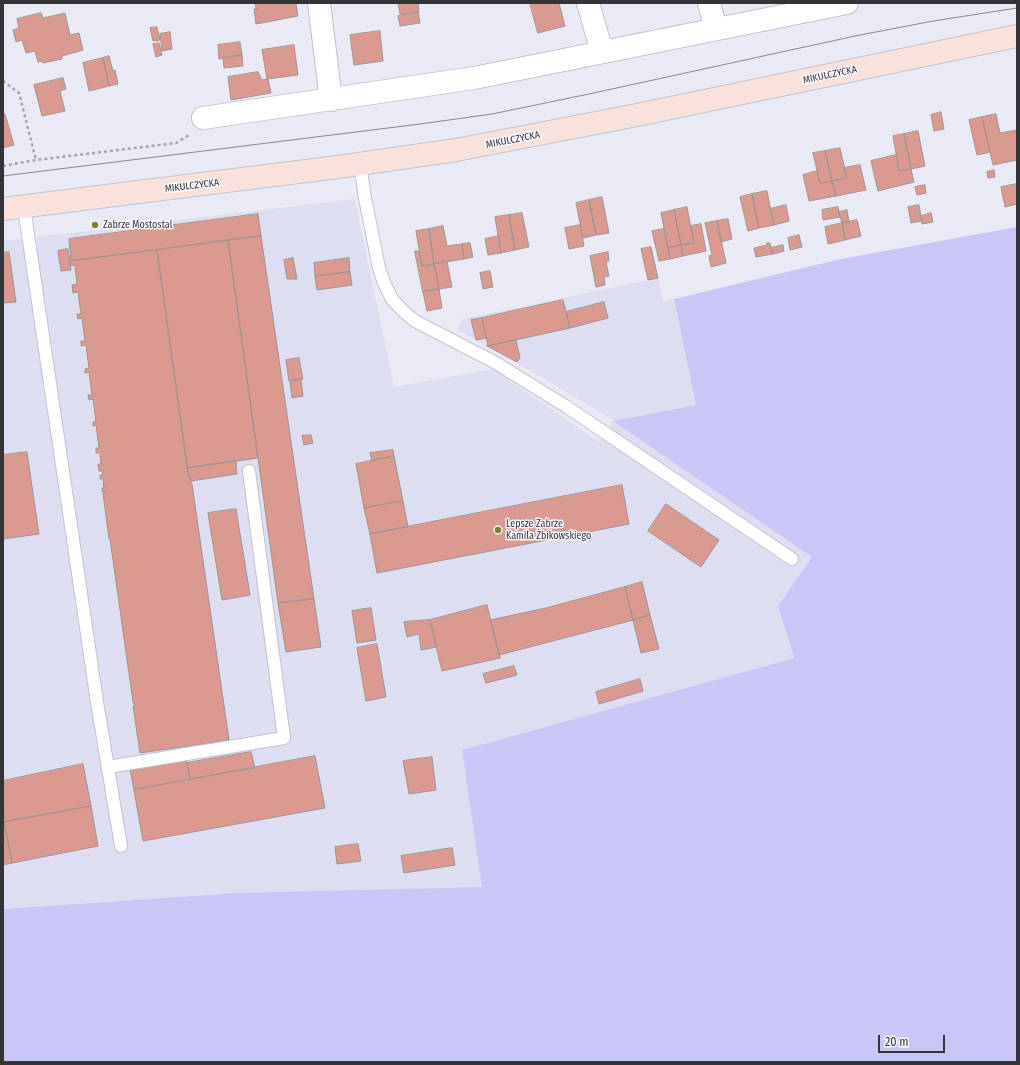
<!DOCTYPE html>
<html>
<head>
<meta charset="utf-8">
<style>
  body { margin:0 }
  #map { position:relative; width:1020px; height:1065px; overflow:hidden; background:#eaeaf6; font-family:"Fira Sans Condensed",sans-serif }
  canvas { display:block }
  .frame { position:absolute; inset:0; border:4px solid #343438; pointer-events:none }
  .scale { position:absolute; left:878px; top:1035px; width:67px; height:18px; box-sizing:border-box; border:2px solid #343438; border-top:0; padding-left:5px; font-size:12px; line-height:14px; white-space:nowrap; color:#343438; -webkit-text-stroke:3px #f8f8ff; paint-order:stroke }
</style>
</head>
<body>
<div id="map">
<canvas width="1020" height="1065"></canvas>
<div class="frame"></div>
<div class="scale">20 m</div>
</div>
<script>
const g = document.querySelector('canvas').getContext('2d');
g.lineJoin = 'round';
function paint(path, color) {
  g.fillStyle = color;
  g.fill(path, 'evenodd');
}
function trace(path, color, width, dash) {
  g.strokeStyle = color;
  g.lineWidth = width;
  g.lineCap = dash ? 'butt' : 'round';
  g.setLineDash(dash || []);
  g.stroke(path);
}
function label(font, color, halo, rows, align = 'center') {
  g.font = font + ' "Fira Sans Condensed",sans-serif';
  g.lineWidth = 3;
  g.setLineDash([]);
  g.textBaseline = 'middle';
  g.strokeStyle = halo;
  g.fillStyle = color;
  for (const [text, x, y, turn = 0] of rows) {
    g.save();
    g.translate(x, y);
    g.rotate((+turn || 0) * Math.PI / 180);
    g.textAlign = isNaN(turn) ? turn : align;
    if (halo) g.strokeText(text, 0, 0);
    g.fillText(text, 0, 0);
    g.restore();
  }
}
paint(new Path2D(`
  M355 199 394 387 493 369 599 442 613 420 538 375 456 329 463 319 658 278 663 301 674 299 696 405 614 421 813 557 778 606 794 658 462 750 483 887 236 893 3 909V241Z`), '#dedef2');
paint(new Path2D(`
  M1017 227V1062H3V909L236 893 482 887 462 750 794 658 778 606 812 557 613 421 696 405 674 299 841 259Z`), '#c8c7f7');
const building = new Path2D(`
  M255 3H296L298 16 256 24 254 9H256Z
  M404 3H418L419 12 400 14 398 4Z
  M530 3H559L565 26 538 33Z
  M418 12 420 23 400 26 398 16Z
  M41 13 43 18 65 13 70 35 79 33 83 50 62 56V59L43 63 42 61 38 62 35 51 26 53 22 40 16 42 13 30 19 28 17 19Z
  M157 27 160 40 153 41 150 28Z
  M380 31 383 61 354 65 350 35Z
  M170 32 172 49 162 51 160 34Z
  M240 42 242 55 219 59 218 45Z
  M159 43 162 55 156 57 153 44Z
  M294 45 298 75 267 79 262 50Z
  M242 55 243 66 224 68 223 58Z
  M109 56 113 71 115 70 118 84 109 86 103 58Z
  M103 58 109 86 89 91 83 63Z
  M258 72 262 80 268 79 271 93 231 100 228 77Z
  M63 78 66 89 60 91 65 111 42 116 34 85Z
  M941 112 944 129 934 131 931 115Z
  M3 114H5L14 145 3 148Z
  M996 114 1000 133 1017 130V160L993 165 982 117Z
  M982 117 990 152 977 155 969 120Z
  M918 131 925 166 911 169 904 134Z
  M904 134 911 169 899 171 893 136Z
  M840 148 847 178 832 181 825 151Z
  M825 151 832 181 820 183 813 153Z
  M896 155 899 171 911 169 914 182 878 191 871 161Z
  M860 165 866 190 836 196 832 181 847 178 844 168Z
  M994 170 995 177 988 178 987 172Z
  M817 171 820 183 832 181 836 196 809 201 803 175Z
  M1017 184V204L1005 207 1001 187Z
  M925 185 926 193 917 195 915 187Z
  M767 191 774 225 759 228 752 194Z
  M752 194 759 228 748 231 740 197Z
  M602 197 609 233 596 235 589 200Z
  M589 200 596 235 583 238 576 203Z
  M786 205 789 221 774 225 770 209Z
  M919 205 922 221 911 223 908 207Z
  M687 207 694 243 681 245 674 210Z
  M838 207 840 217 823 220 822 210Z
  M674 210 681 245 668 248 661 213Z
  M847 210 849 222 842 223 839 212Z
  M522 213 529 247 515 250 509 215Z
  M931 213 933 222 922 224 921 216Z
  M258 214 261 236 71 261 69 239Z
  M509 215 515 250 501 253 495 217Z
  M728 219 732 239 721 242 717 221Z
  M857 220 861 236 845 240 842 223Z
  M717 221 726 263 711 267 709 256 712 255 705 223Z
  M842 223 845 240 828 244 825 227Z
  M701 224 706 251 683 256 681 245 694 243 691 226Z
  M580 225 584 246 569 249 565 228Z
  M443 226 447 246 462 244 464 259 434 264 429 229Z
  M429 229 434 264 422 266 416 231Z
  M664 229 670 259 659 261 652 231Z
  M799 235 802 247 790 250 788 238Z
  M261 236 314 599 278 603 228 240Z
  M499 236 501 253 488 255 485 239Z
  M228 240 258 458 187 468 157 250Z
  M470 243 473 257 464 259 462 244Z
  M767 243H770L773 254 756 257 754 248 767 245Z
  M681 245 683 256 670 259 668 248Z
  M783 245 784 251 773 254 771 248Z
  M651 247 658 278 648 280 641 249Z
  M68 249 71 270 61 271 58 251Z
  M157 250 189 478H191L192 482 189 483V484H192L229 740 140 753 133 706H135L133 702 110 539H109L103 493H105V491L102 492V488H104L103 479H100V475H103L102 471H99L98 464H101L100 453H96V448H99L96 425 93 426V422L96 421 93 399 89 400 88 395H92L89 372 85 373V369L89 368 86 345 81 346V341H85L82 318 78 319 77 314H81L78 292 73 293 72 285 77 284 75 265 70 266 69 261Z
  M415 251H419L422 266 434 264 439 289 423 292Z
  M9 252 16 302 3 303V253Z
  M608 252 609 261 606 262 609 276 604 277 605 285 596 287 590 256Z
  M293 258 297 279H287L284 260Z
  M349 258 350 272 315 276 314 263Z
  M447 261 452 287 439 289 434 264Z
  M490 271 493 287 483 289 480 273Z
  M350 272 352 285 317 290 315 276Z
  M435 289H439L442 308 427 311 423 292Z
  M563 300 570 328 488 346 482 318Z
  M604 302 608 318 570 328 566 312Z
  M482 318 486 338 476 340 471 320Z
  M516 340 520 358 517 362 487 346Z
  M299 358 303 379 289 381 286 360Z
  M301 379 303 396 292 398 290 381Z
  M311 435 313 443 304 445 302 436Z
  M393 450 394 456 372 461 370 453Z
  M27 452 39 534 3 539V455Z
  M394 456 403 501 364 508 356 464Z
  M236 461 237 474 191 481V478H189L187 468Z
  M622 485 629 524 377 573 370 534Z
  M403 501 408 527 370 534 364 508Z
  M666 504 719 540 701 567 648 531Z
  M236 509 250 595 222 600 208 513Z
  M642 582 650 615 633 620 625 587Z
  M625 587 633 620 499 655 490 620 546 608Z
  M314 599 321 647 286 652 278 603Z
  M487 605 500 658 442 671 430 620Z
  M371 608 376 640 357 643 352 611Z
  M650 615 659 649 641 653 633 620Z
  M430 620 437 647 421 650 419 634 407 637 404 622Z
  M377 644 386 697 366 701 357 648Z
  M514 666 517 675 486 683 483 674Z
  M640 679 643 691 599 704 596 692Z
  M251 752 255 768 190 779 187 763Z
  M315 756 325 808 143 841 134 790Z
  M432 757 436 790 409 794 403 761Z
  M186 759 190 779 134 790 130 769Z
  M83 764 91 806 4 822 3 781Z
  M91 806 98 846 12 863 4 822Z
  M3 817 12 863 3 865Z
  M358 844 361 861 337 864 335 847Z
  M452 848 455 865 404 873 401 856Z`);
paint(building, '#db9a8f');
trace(building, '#a19491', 1);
const service = new Path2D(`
  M360 164 365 198 379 268 384 283 392 299 403 311 415 321 496 363 567 407 792 559
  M24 207 97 702 121 846
  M108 767 284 738 249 471`);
const minor = new Path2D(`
  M319 3 331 100
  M588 3 602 52
  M709 3 716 29
  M203 118 474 78 847 3`);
const secondary = new Path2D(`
  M3 209 338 167 456 150 632 116 1017 36`);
trace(service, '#c1c2cd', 14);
trace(minor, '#c1c2cd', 24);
trace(secondary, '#c1c2cd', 24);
trace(new Path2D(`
  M3 81 19 93 36 160
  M3 166 36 160 176 143 189 135`), '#a3a3ac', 2.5, [3, 3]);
trace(service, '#fff', 12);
trace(minor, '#fff', 22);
trace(secondary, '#f9e1dc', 22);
trace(new Path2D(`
  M3 176 420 124 492 114 589 94 855 36 933 21 1017 8`), '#85858d', 1);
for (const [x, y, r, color] of [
  [95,225,4,"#7a832f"],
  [498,530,4,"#7a832f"]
]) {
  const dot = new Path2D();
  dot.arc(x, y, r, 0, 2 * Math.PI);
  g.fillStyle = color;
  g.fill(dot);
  trace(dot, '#f8f8ff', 1.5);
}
label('10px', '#343438', '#f8f8ff', [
  ["MIKULCZYCKA",830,75,-12],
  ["MIKULCZYCKA",513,140,-11],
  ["MIKULCZYCKA",192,186,-7]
]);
label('10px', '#343438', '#f8f8ff', [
  ["Zabrze Mostostal",103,225],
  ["Lepsze Zabrze",506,524],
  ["Kamila Żbikowskiego",506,536]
], 'left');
</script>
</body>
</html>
